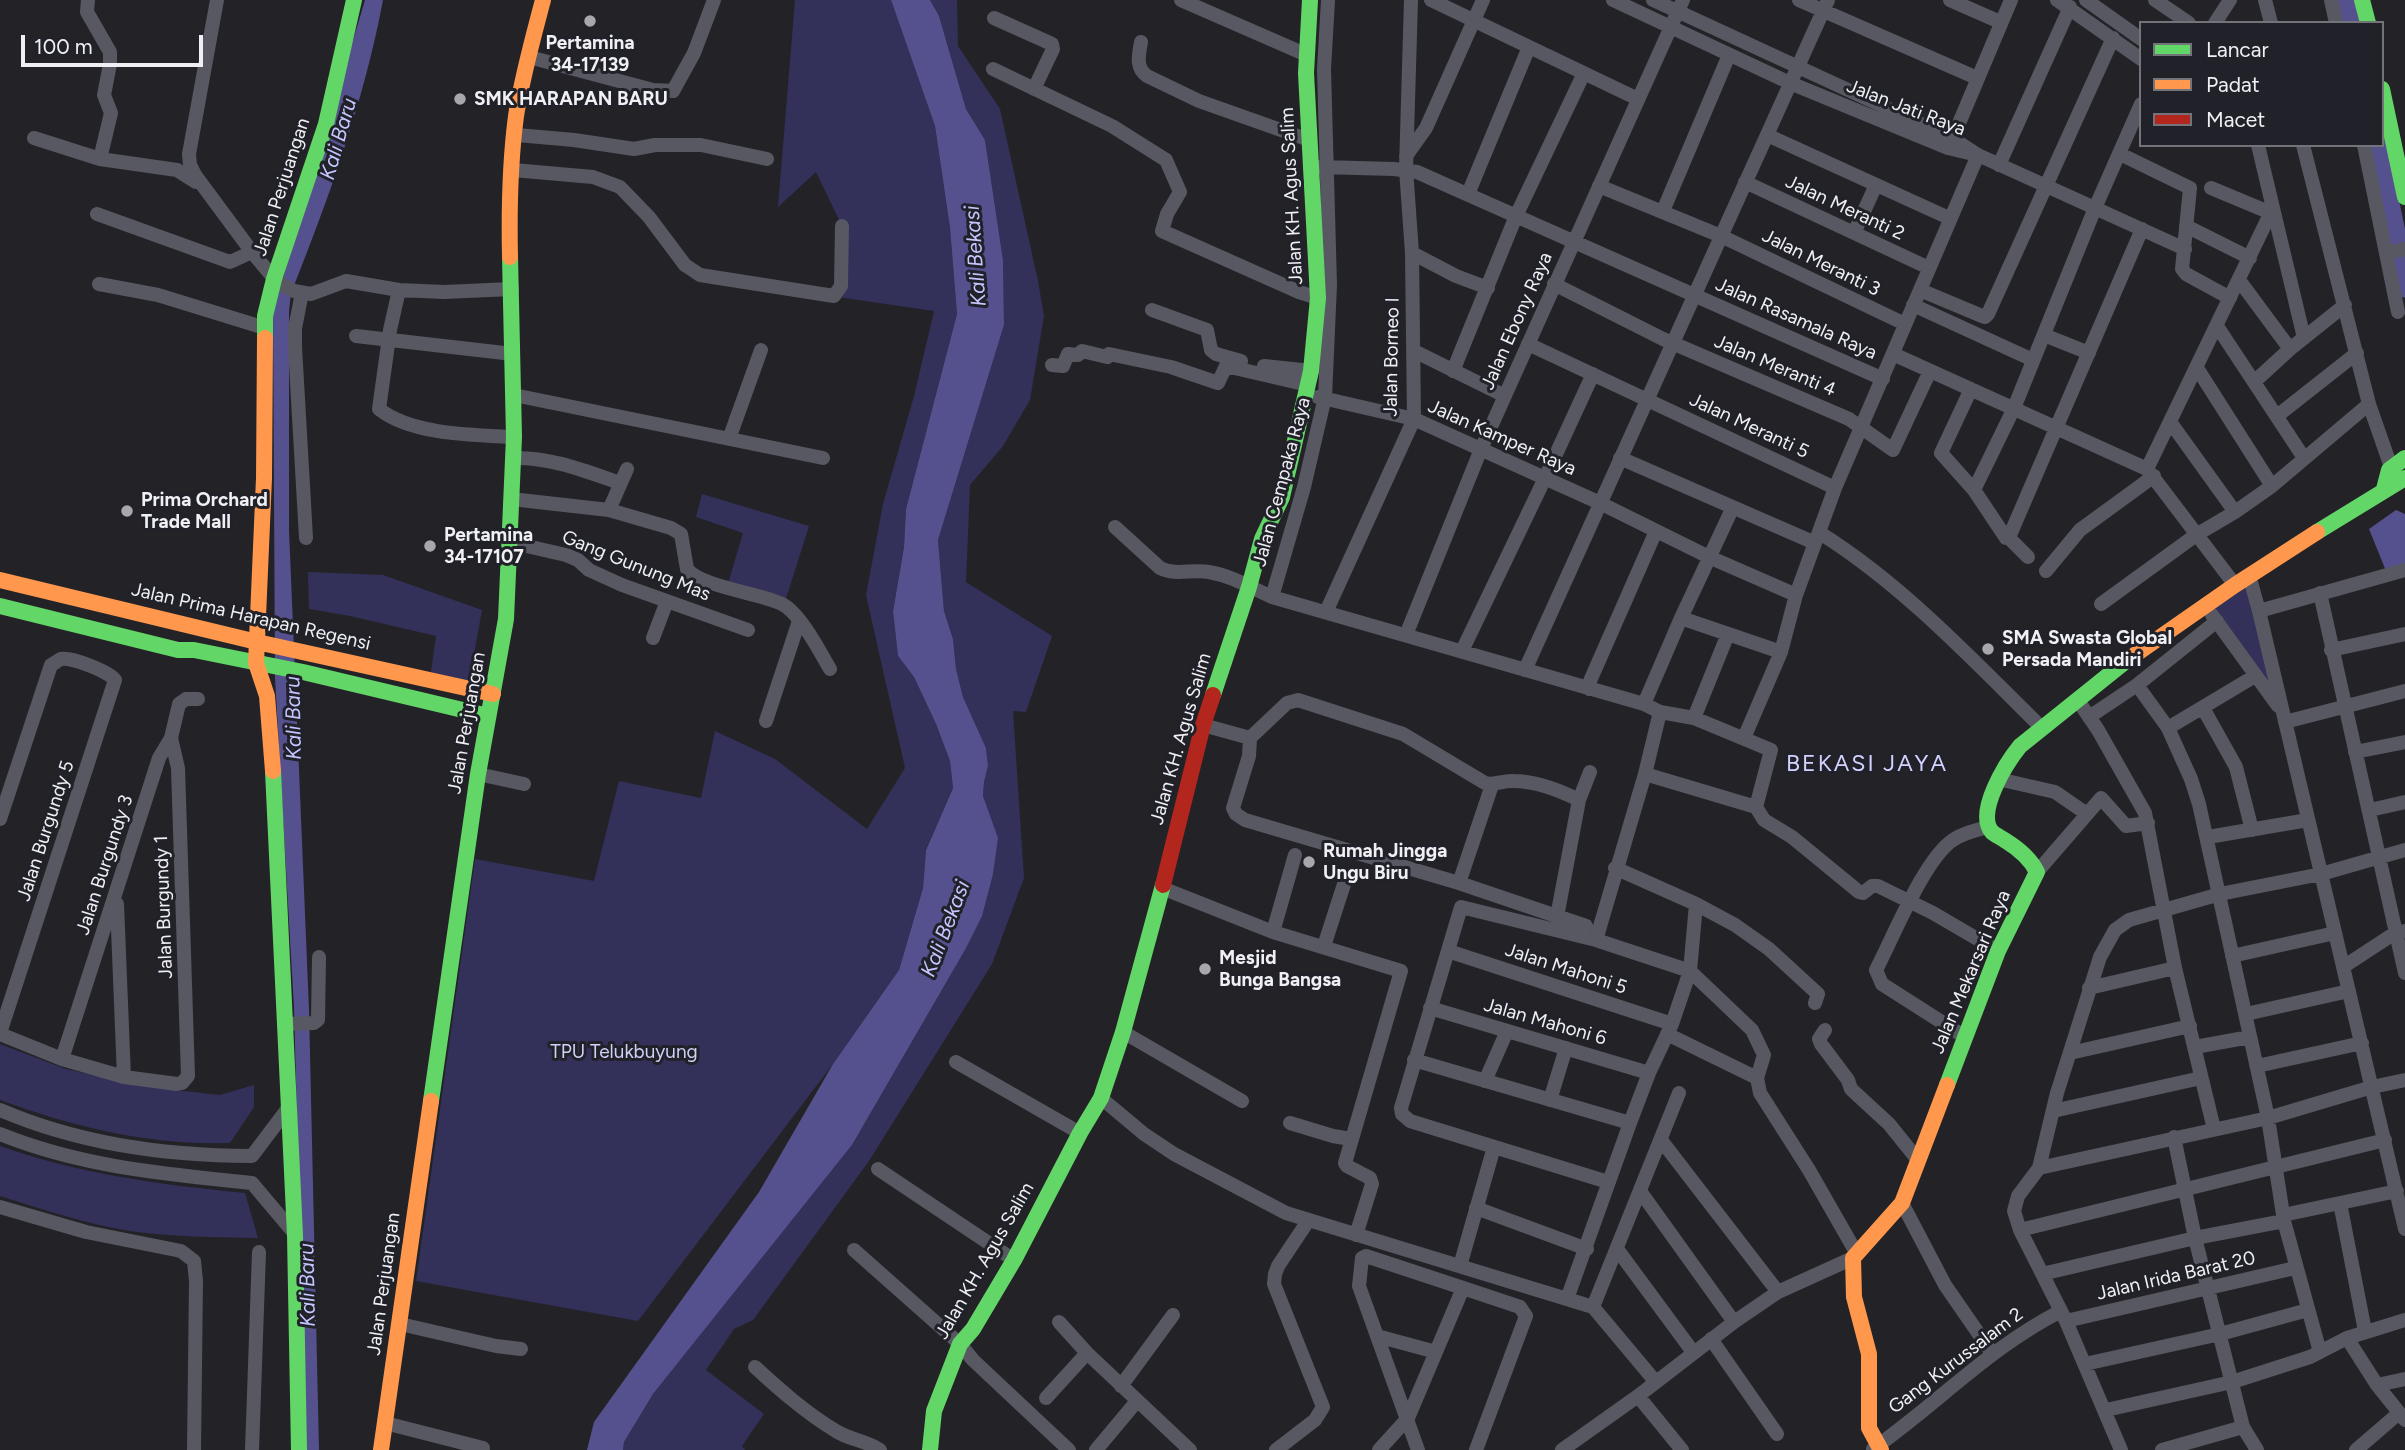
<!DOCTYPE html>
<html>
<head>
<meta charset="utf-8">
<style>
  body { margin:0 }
  #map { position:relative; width:2405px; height:1450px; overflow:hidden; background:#232327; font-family:Figtree,sans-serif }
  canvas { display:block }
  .legend { position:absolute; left:2139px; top:21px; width:245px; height:126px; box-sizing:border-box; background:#212129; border:2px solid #73737a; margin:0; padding:9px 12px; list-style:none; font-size:21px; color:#efeff4 }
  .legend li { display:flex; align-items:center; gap:14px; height:35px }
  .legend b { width:35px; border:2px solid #73737a }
  .scale { position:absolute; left:21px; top:35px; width:182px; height:32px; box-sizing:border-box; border:4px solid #efeff4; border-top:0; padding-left:9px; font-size:21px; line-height:24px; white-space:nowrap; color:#efeff4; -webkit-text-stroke:5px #212129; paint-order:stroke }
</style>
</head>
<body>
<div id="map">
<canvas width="2405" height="1450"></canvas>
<ul class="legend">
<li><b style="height:9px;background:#63d668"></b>Lancar</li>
<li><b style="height:9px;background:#ff974d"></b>Padat</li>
<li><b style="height:9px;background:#b3261e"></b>Macet</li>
</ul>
<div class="scale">100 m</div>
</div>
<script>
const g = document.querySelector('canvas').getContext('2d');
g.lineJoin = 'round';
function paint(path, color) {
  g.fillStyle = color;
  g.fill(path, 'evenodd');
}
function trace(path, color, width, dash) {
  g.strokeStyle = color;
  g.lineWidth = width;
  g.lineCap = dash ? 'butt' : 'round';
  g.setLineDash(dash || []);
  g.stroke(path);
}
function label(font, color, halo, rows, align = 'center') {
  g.font = font + ' Figtree,sans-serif';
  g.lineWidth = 6;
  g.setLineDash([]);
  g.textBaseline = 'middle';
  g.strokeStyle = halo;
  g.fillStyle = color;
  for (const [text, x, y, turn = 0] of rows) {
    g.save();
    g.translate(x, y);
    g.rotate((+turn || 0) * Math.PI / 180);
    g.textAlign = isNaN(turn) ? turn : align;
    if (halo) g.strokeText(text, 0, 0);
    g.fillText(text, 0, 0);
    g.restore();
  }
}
paint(new Path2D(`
  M795 0H891L935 126 950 228 957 314 906 509 904 547 893 610 898 656 914 677 936 724 950 761 953 788 926 849 923 888 899 970 833 1064 638 1321 416 1281 475 859 594 881 619 781 701 798 715 731 775 759 867 829 905 768 866 595 883 504 914 396 934 311 831 296H834L842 226 816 172 778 207Z
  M930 0H957L958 46 1000 109 1038 281 1044 316 1030 400 1003 446 970 485 966 582 1052 636 1026 712 1013 711 1024 878 992 964 869 1161 753 1320 734 1329 706 1370 764 1414 742 1446 745 1450H623L624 1442 653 1394 852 1145 965 950 993 874 997 838 983 796 984 782 988 766 986 748 963 697 956 669 953 639 944 611 938 540 1004 325 1003 260 985 140 966 109 939 16Z
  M702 494 809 526 784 605 727 587 743 533 696 517Z
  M308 572 383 575 482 610 469 682 431 672 436 636 350 616 309 609Z
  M2249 575 2281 710 2205 605Z
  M0 1044 66 1069 147 1087 220 1095 254 1085V1107L230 1143C148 1145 77 1128 0 1100Z
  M0 1146C78 1174 163 1185 245 1193L258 1238C216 1237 171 1237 130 1231 86 1224 42 1209 0 1196Z`), '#333059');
paint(new Path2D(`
  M365 0H383C364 101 329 198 291 293L289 311V530L309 1010 319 1450H306L294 1008 275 678 273 312Z
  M891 0H930L939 16 966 109 985 140 1003 260 1004 325 938 540 944 611 953 639 956 669 963 697 986 748 988 766 984 782 983 796 998 838 993 874 982 916 965 950 852 1145 653 1394 624 1442 623 1450H587L594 1422 759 1192 833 1064 899 970 923 888 926 850 953 788 950 761 936 724 914 677 898 656 893 611 904 547 906 509 957 314 950 228 935 126Z
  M2396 510 2405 514V564L2386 571 2369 529Z`), '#55518e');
trace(new Path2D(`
  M2346 0 2351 23
  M2376 145 2405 286`), '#55518e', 23);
trace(new Path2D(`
  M88 0 87 12 110 52V64L104 95 111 113 100 159
  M217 0 189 154 190 165 195 175 252 252 277 282 294 291 311 294 346 281 399 290 444 292 512 289
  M1181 0 1307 55
  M1431 0 1638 99
  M1613 0 1790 83 1948 148 1969 153
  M1653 0 1952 138 1978 155 2185 249
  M1799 0 1977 78
  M1950 0 2000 22
  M2057 0 2141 59
  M2086 0 2141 39
  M2155 0 2189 23
  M2265 0 2271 23
  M2331 0 2336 23
  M994 18 1052 44 1053 49 1034 89
  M2215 23 2230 0
  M1141 42C1139 55 1135 67 1147 76L1199 101 1309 140
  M529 57 653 90 673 91 694 53 714 0
  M993 69 1112 126 1166 160 1180 192 1167 214 1162 231 1299 292 1318 298
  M517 135 574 140 634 149 655 145H701L767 159
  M1767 135 1949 218
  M34 138 100 159 177 170 196 182
  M2258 145 2304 338
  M2303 145 2369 404 2391 467
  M2364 145 2398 312
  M1949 147 2011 0
  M2120 154 2190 188 2182 269 2186 274 2230 298
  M1406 156 1426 128 1483 0
  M1999 165 2070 7
  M1310 168 1321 167 1394 169 1417 172 1883 379
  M513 170 593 177 620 187 649 217 685 265 700 275 834 296 841 286 842 226
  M1745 182 1929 268
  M1599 186 1721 236 1905 324
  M2211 188 2271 213
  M1468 194 1529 47
  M1663 211 1729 55
  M97 214 230 262 252 252
  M2186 226 2250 258
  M1854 233 1876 185
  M1412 253 1456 276 1488 288
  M2386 253 2405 249
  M2239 280 2290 349
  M99 284 158 295 265 328
  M1554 284 1663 339 1849 419 1893 450 1930 371
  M399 290 390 330 379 409C412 435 473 435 514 437
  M1920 290 1982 316 1985 317 1988 314 2113 38
  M302 293 295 328V347L306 538
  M1913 305 2033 360
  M1152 310 1207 330 1211 350 1216 354 1241 361
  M2217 326 2304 458
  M2044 335 2089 353
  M356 336 513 354
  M1528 344 1835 488
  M1414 351 1505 396
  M1893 354 2147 469 2235 585
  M1052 365 1063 366 1068 354 1078 355 1082 351 1107 357 1109 354 1171 367 1218 383 1226 366 1308 385
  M1264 366 1311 371
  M2197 368 2272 486
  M1453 371 1516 216 1584 73
  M2254 382 2290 349 2345 305
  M1971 389 1941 453 1974 490 2006 538 2010 535 2142 229
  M514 395 823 458
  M1318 397 1414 419 1600 503 1709 557 1796 595
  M2277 416 2357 353
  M2171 423 2235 512
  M729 439 761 350
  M513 458C551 457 585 471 620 483
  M1620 458 1815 543
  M2147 469 2272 210
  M1974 490 2014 408 2095 208 2141 104
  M511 499 609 510 671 528 681 534 687 569C701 587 760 593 782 604 800 613 820 652 830 669
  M609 510 627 469
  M1115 527 1160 568C1176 576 1192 569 1209 572 1232 576 1251 588 1272 597L1644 704 1660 712 1694 718 1771 750 1756 807 1645 774
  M1820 533C1903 585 1972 659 2042 728
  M2008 537 2028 557
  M509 542 566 555 578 560 589 570 622 585 748 630
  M2046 571 2080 530 2154 476
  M2249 575 2259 611 2405 1229
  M2320 593 2405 973
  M1272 597 1304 487 1325 397 1330 285 1324 69 1328 0
  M2101 604 2196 535 2235 512 2272 486 2369 404
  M2259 611 2405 570
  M1326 612 1414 419 1412 253 1406 169 1411 0
  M2212 615 2278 706
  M1681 618 1781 652
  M1406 635 1481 449 1683 0
  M653 638 667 601
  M2331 650 2405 634
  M1462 651 1545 478 1593 374
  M1525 670 1828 0
  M2137 685 2168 728 2191 779 2199 804 2268 1118 2284 1221 2320 1352
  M1589 689 1590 681 1656 531
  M2077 699 2098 730 2145 813 2175 968 2214 1129
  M1644 704 1681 618 1733 507
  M2203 708 2236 767 2252 830
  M2089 717 2137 685 2217 621
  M1694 718 1728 634
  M766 721 799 621
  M2285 722 2405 691
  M1203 725 1250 738 1249 756 1233 808 1236 814 1245 820 1459 883 1586 926
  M2168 728 2255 676
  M1250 738 1287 703 1298 700 1403 734 1485 783C1495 786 1503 780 1513 781 1537 781 1559 790 1579 800L1557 917
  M1744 738 1781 652 1796 595 1835 488 1978 155
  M2355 752 2405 742
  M478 774 524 784
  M1998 779 2055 792 2087 814
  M1579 800 1590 772
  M1756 807 1764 820 1792 837 1859 892 1863 893 1872 886H1878L1933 913 1998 951
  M2370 810 2405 802
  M0 819 51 665C55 663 58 660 61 659 72 657 110 672 115 680L0 1033
  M2208 837 2308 820
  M1615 868 1696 904 1735 925 1769 949 1818 994 1815 1003
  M2037 872 2101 798 2126 826 2148 823
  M1459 883 1492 785
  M1162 888 1273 932 1401 971 1345 1163 1347 1166 1370 1178 1372 1184 1356 1235
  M117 904 124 1077
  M1696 904 1690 971 1752 1030 1764 1055 1757 1078 1760 1093 1809 1170 1857 1254
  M1273 932 1295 855
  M1324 946 1346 878
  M1448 951 1672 1024
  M2232 956 2335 933
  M2343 967 2395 933 2405 931
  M2089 988 2175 968
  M1430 1008 1649 1073
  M2246 1014 2349 991
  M284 1024 314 1023 318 1020 319 957
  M1825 1030 1819 1039 1821 1044 1848 1080 1851 1089 1889 1124 1918 1160
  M1123 1032 1242 1101
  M0 1034 62 1059 124 1077 177 1084 182 1083 188 1076 178 768 171 738
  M1667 1034 1757 1078
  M1965 1037 1882 984 1876 970C1893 938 1924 859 1953 840 1963 833 1976 830 1988 827
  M2195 1047 2250 1037
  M2070 1053 2190 1026
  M62 1059 159 758 171 738 179 704 186 699H198
  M1414 1060 1630 1123
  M956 1062 1080 1133
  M2257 1066 2362 1043
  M1485 1081 1507 1031
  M1101 1098 1144 1134 1174 1154 1286 1213 1593 1307
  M1550 1100 1566 1048
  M0 1110C79 1144 166 1156 252 1156L289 1107
  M2053 1111 2201 1078
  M1290 1123 1333 1136 1351 1139
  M0 1134C81 1167 166 1174 252 1183L295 1234
  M2174 1137 2195 1238 2243 1427 2257 1450
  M1661 1140 1778 1292
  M2039 1168 2268 1118 2372 1087 2405 1080
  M878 1169 1014 1260
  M1608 1182 1410 1121 1402 1114 1401 1108 1461 907 1596 940 1645 774 1660 712
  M1640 1191 1734 1322
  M1902 1203 1945 1285 1992 1353
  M2340 1203 2365 1331
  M0 1207 86 1232 181 1251 194 1261 196 1281 194 1450
  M1476 1208 1587 1249
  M2283 1215 2397 1191
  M2020 1230 2385 1140
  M1617 1249 1693 1352
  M854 1250 960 1344 973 1360 1069 1450
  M1460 1266 1494 1147
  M2042 1274 2195 1238 2284 1221
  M1463 1288 1520 1307 1526 1316 1476 1450
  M1567 1299 1630 1123 1649 1073 1672 1024 1690 971 1596 940
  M1593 1307 1679 1093
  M1593 1307 1655 1381
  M2066 1321 2295 1268
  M1059 1322 1087 1353
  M400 1324 496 1346 521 1349
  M1377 1336 1436 1352
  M2347 1338 2377 1385 2405 1420
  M1711 1339 1777 1434
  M2085 1364 2220 1334 2308 1310
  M755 1367C780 1390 806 1413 836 1431 850 1440 865 1440 880 1450
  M2377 1385 2405 1379
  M1121 1386 1173 1315
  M1638 1396 1682 1450
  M1046 1398 1087 1353 1190 1450
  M2106 1410 2232 1382 2310 1357 2347 1338 2405 1320
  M385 1423 483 1448
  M1873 1449C1937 1404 1990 1347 2061 1311
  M252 1450 259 1252
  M1096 1450 1137 1401
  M1276 1450 1315 1420 1323 1407 1274 1284 1275 1274 1278 1266 1308 1221
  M1379 1450 1408 1418 1463 1288 1366 1256 1362 1258 1359 1286 1418 1450
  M1562 1450 1638 1396 1734 1322 1778 1292 1853 1258
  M2121 1450 2066 1321 2020 1230 2014 1211 2018 1196 2039 1168 2057 1093 2100 957 2115 930 2129 920 2220 894 2321 874 2405 850
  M2162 1450 2243 1427
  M2356 1450 2399 1413`), '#585862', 14);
trace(new Path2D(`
  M2362 0 2368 23
  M2382 89 2405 197
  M265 338V316L274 279 326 124 354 0
  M2384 489 2389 470 2405 458
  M2317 532 2405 478
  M0 606 178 650H194L303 672 488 716
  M1213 695 1249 587 1262 539 1282 497 1311 371 1318 298 1306 73 1310 0
  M273 771 295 1235 299 1450
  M1947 1085 1998 951 2037 872C2030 858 2019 849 2006 841 2002 838 1995 835 1992 832 1975 812 2007 762 2020 746L2126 661
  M431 1101 478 774 506 619 514 437 510 257
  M930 1450 934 1411 960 1344 973 1329 1014 1260 1080 1133 1101 1098 1123 1032 1163 885`), '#63d668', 16);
trace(new Path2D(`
  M510 257C509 211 510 162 516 116 522 77 533 38 543 0
  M265 338 264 478 256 663 267 696 273 771
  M0 580 257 642 493 694
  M2126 661 2235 585 2317 532
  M381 1450 431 1101
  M1881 1450 1869 1428V1354L1854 1297 1853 1258 1902 1203 1947 1085`), '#ff974d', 16);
trace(new Path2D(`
  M1163 885 1203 725 1213 695`), '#b3261e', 16);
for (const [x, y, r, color] of [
  [590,21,7,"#a8a8ac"],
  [460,99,7,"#a8a8ac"],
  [127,511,7,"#a8a8ac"],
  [430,546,7,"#a8a8ac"],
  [1988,649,7,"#a8a8ac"],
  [1309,862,7,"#a8a8ac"],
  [1205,969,7,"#a8a8ac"]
]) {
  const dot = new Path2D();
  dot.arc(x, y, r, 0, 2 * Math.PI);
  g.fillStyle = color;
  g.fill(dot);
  trace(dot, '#212129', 2.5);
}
label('bold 19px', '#efeff4', '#212129', [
  ["Pertamina",590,43,"center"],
  ["34-17139",590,65,"center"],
  ["SMK HARAPAN BARU",474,99],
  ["Prima Orchard",141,500],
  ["Trade Mall",141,522],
  ["Pertamina",444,535],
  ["34-17107",444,557],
  ["SMA Swasta Global",2002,638],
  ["Persada Mandiri",2002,660],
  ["Rumah Jingga",1323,851],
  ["Ungu Biru",1323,873],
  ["Mesjid",1219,958],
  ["Bunga Bangsa",1219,980]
], 'left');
label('19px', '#efeff4', '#212129', [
  ["Jalan Jati Raya",1906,108,21],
  ["Jalan Perjuangan",282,187,-72],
  ["Jalan KH. Agus Salim",1292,196,-93],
  ["Jalan Meranti 2",1845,208,25],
  ["Jalan Meranti 3",1821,263,26],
  ["Jalan Rasamala Raya",1796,319,24],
  ["Jalan Ebony Raya",1517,321,-66],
  ["Jalan Borneo I",1392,357,-89],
  ["Jalan Meranti 4",1775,366,23],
  ["Jalan Meranti 5",1749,426,25],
  ["Jalan Kamper Raya",1502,438,24],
  ["Jalan Cempaka Raya",1282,482,-75],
  ["Gang Gunung Mas",636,566,22],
  ["Jalan Prima Harapan Regensi",251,617,13],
  ["Jalan Perjuangan",467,723,-80],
  ["Jalan KH. Agus Salim",1181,739,-74],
  ["Jalan Burgundy 5",46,831,-72],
  ["Jalan Burgundy 3",105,865,-72],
  ["Jalan Burgundy 1",164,907,-92],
  ["Jalan Mahoni 5",1566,969,18],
  ["Jalan Mekarsari Raya",1971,972,-67],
  ["Jalan Mahoni 6",1545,1022,16],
  ["Jalan KH. Agus Salim",985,1261,-60],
  ["Jalan Irida Barat 20",2176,1276,-13],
  ["Jalan Perjuangan",384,1284,-82],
  ["Gang Kurussalam 2",1956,1361,-37]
]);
label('19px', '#cfd0f7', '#212129', [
  ["TPU Telukbuyung",624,1052]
]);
label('italic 21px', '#c5c5ff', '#212129', [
  ["Kali Baru",339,139,-74],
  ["Kali Bekasi",976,256,-94],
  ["Kali Baru",294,718,-91],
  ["Kali Bekasi",946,929,-69],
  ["Kali Baru",308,1285,-91]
]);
g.letterSpacing = '2px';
label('23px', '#d1d2fe', '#212129', [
  ["BEKASI JAYA",1867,764]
]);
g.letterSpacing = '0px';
</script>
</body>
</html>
